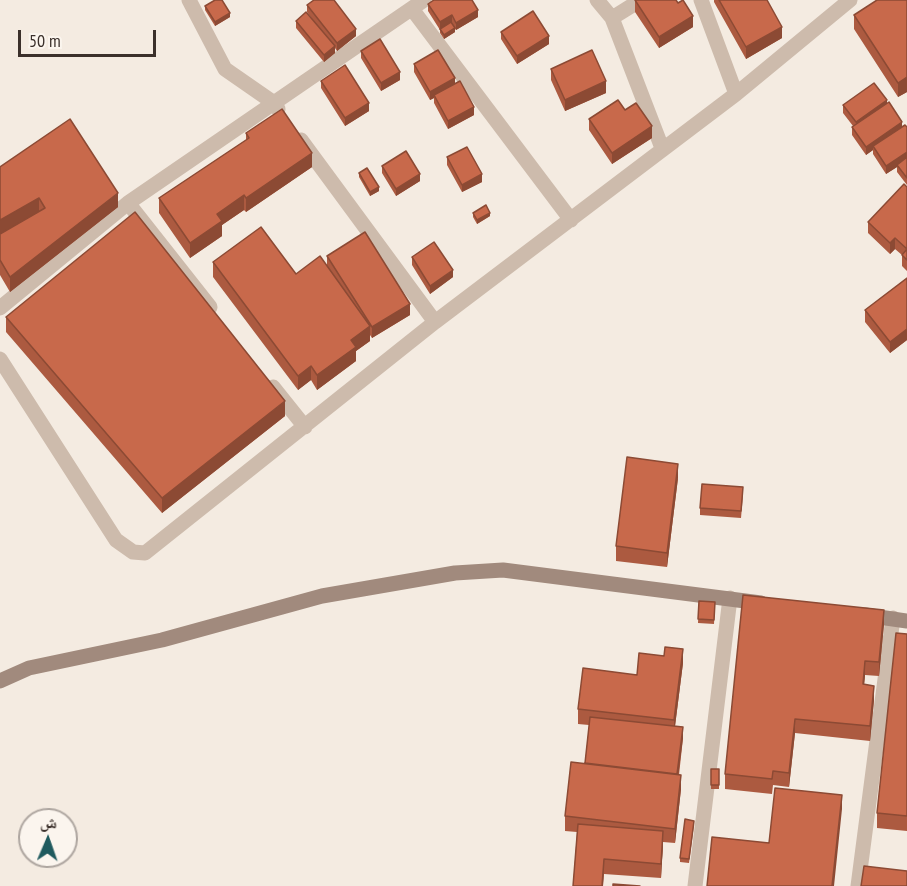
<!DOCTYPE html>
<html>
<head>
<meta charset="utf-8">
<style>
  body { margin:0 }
  #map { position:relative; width:907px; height:886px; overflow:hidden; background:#f4ebe1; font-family:"PT Sans Narrow","Noto Naskh Arabic",sans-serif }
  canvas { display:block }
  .north { position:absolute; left:18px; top:808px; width:60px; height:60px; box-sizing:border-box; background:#fbf5ee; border:2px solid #aea6a0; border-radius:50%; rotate:2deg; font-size:16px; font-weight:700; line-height:24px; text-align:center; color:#3b302b }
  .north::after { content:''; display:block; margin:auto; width:21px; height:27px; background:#1f5a5e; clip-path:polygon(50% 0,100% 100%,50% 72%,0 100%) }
  .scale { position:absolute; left:18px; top:30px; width:138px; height:27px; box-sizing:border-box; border:3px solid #3b302b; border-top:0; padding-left:8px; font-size:18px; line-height:21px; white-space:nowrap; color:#3b302b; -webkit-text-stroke:4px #fbf5ee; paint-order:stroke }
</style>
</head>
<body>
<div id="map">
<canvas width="907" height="886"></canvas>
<div class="north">ش</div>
<div class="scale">50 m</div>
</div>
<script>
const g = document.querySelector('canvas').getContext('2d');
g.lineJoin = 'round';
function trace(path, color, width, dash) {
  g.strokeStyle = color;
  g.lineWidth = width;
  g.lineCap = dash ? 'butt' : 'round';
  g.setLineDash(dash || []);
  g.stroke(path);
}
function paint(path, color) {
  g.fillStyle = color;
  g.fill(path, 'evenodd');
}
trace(new Path2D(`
  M189 0 225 69 274 103 278 109
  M597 0 612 18 662 148
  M701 0 736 94
  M412 9 571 220
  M612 18 641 0
  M301 140 435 322
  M128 203 210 307
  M0 308 128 203 424 0
  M0 359 116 540 133 552 145 553 435 322 736 94 850 0
  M273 387 305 427
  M695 886 730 598
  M858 886 893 618`), '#cdbbac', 15);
trace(new Path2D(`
  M865 615 907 621
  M0 681 29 668 162 640 322 596 455 573 503 570 761 603`), '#a18a7d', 15);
paint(new Path2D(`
  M635 0 693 27 659 48 635 12Z
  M714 0H767L782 38 746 59 714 2Z
  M907 0V92L898 97 854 29V15Z
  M428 4 478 17 456 30 455 29V32L444 39 440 33V29V30L428 11Z
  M307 5 356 36 337 51 335 48V53L324 62 296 28V21L315 23 307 12Z
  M205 6 230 17 215 26 205 10Z
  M501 32 549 44 517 64 501 39Z
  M361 51 400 80 381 91 361 58Z
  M414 64 455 84 474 115 448 129 434 103V98L430 100 414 72Z
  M551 69 606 93 565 111 551 80Z
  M321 81 369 111 345 126 321 88Z
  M887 103 902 127H907V185L897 172V167L886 174 873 154V150L866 155 852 135V127L853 126 843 113V105Z
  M625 110 652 138 612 164 589 130V119Z
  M246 133 312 167 246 212 244 210 222 225V236L190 258 159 213V198L246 140Z
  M447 157 482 182 462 192 447 165Z
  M382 166 420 181 396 196 382 173Z
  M0 167 118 207 10 292 0 275Z
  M359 173 379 191 370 196 359 177Z
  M907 187V271L902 266V255L895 249 890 254 868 233V222Z
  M473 213 490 216 477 224 473 217Z
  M327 256 410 315 372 338 370 335V341L356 351V361L317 390 311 380 298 390 213 277V262L296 274 327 266Z
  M412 257 453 277 430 294 412 265Z
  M907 278V340L890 353 865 322V310Z
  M6 317 285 416 162 513 6 332Z
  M678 478 667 567 616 561V546Z
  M743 495 741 518 700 515V508Z
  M699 601 715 602 714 624 698 623Z
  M884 624 879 676 865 675 864 684 874 700 870 741 795 733 789 787 773 785 772 794 725 789V774Z
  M907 634V831L877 828V813Z
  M683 663 675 726 683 738 679 775 681 789 675 843 663 842 661 878 604 874 603 886H573L577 832 565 831V816L585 764 589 725 578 724V709L637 675Z
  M711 769H719V789H711Z
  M694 825 689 863 680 862V858Z`), '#ac5a40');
paint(new Path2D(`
  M478 10V17L456 30V23Z
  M230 13V17L215 26V22Z
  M452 15V23L440 30V22Z
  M693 16V27L659 48V37Z
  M782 27V38L746 59V47Z
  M455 28V32L444 39V35Z
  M356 29V36L337 51V43Z
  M549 36V44L517 64V56Z
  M335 46V53L324 62V55Z
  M400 72V80L381 91V83Z
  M907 77V92L898 97V83Z
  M455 78V86L434 95V98L430 100V92Z
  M606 81V93L565 111V100Z
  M887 100V108L856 130V122Z
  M369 103V111L345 126V118Z
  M474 107V115L448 129V121Z
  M902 122V129L873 146V150L866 155V147Z
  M652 126V138L612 164V153Z
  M907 152V160L897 165V167L886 174V166Z
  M312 153V167L246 212V198Z
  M420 174V181L396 196V189Z
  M482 174V182L462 192V185Z
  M379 187V191L370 196V192Z
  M118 193V207L10 292V277Z
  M244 195V210L222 225V236L190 258V243L217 214Z
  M39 198V212L0 235V220Z
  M490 213V216L477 224V220Z
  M895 238V249L890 254V243Z
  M453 270V277L430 294V286Z
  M410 304V315L372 338V327Z
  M370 326V341L356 351V361L317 390V375L351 340Z
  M907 329V340L890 353V342Z
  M311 366V380L298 390V376Z
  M285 401V416L162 513V498Z
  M678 464V478L667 567V553Z
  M884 610V624L879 676V662Z
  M683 649V663L674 734V720Z
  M865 661V675L863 699V684Z
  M874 686V700L870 741V726Z
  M795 719V733L789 787V773Z
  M683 727V738L677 785V774Z
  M681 775V789L675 843V829Z
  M842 795V809L834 886H832Z
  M663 831V845L661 878V864Z
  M604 859 603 886H602Z`), '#8c4a34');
const building = new Path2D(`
  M215 0H222L230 13 215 22 205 6Z
  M314 0H334L356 29 337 43 307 5Z
  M434 0H472L478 10 456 23 452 15 440 22 428 4Z
  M635 0H676L678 3 683 0 693 16 659 37Z
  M719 0H767L782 27 746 47Z
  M877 0H907V77L898 83 854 15Z
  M533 11 549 36 517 56 501 32Z
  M306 12 335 46 324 55 296 21Z
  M451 22 455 28 444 35 440 29Z
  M380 39 400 72 381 83 361 51Z
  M438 50 455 78 430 92 414 64Z
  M592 50 606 81 565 100 551 69Z
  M345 65 369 103 345 118 321 81Z
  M460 81 474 107 448 121 434 95Z
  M874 83 887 100 856 122 843 105Z
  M618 100 625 110 636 103 652 126 612 153 589 119Z
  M889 102 902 122 866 147 852 127Z
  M282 109 312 153 246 198 244 195 217 214 222 221 190 243 159 198 249 138 246 133Z
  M70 119 118 193 10 277 0 260V234L45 208 39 198 0 220V167Z
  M905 125 907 127V152L886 166 873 146Z
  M467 147 482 174 462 185 447 157Z
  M406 151 420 174 396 189 382 166Z
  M907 157V178L897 165Z
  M367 168 379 187 370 192 359 173Z
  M904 184 907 187V249L895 238 890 243 868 222Z
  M486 205 490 213 477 220 473 213Z
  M135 212 285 401 162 498 6 317Z
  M261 227 296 274 320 256 370 326 351 340 356 347 317 375 311 366 298 376 213 262Z
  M365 232 410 304 372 327 327 256Z
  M434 242 453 270 430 286 412 257Z
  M907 249V260L902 255Z
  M907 278V329L890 342 865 310Z
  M627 457 678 464 667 553 616 546Z
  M702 484 743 487 741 511 700 508Z
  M743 595 884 610 879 662 865 661 863 684 874 686 870 726 795 719 789 773 773 771 772 779 725 774Z
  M699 601 715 602 714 620 698 619Z
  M896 633 907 634V816L877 813Z
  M665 647 683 649 674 720 578 709 583 668 637 675 639 653 664 656Z
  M590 717 683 727 677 774 585 763Z
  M571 762 681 775 675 829 565 816Z
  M711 769H719V785H711Z
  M775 788 842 795 832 886H707L712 837 769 843Z
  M685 819 694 821 689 859 680 858Z
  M578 824 663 831 661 864 604 859 602 886H573Z
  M864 866 907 871V886H861Z
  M613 884 640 886H613Z`);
paint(building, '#c8694b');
trace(building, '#8c4a34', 1.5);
</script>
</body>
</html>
